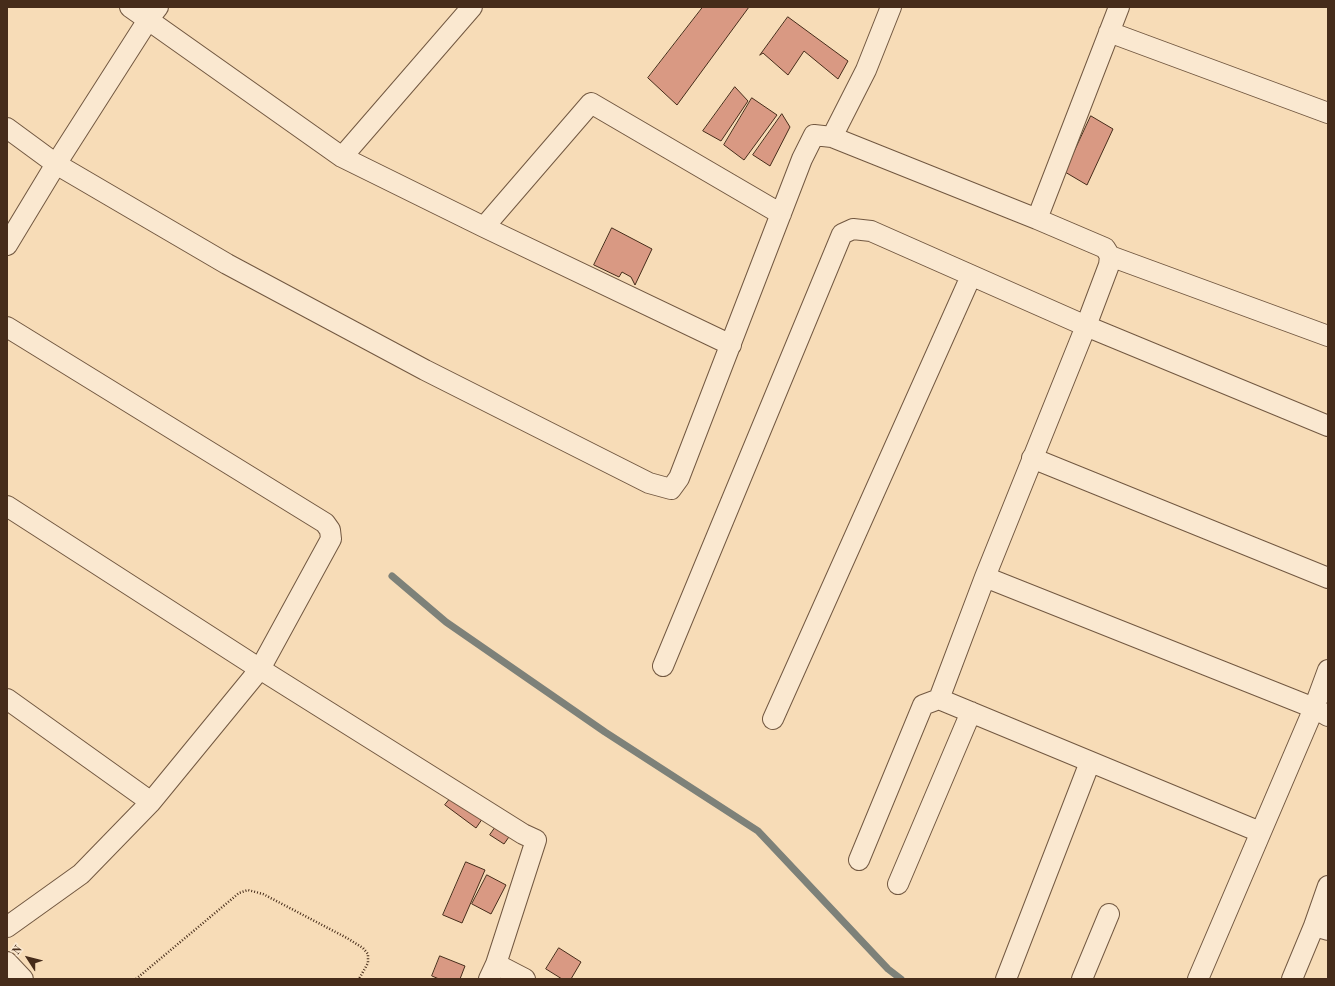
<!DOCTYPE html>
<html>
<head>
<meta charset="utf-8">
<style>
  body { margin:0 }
  #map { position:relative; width:1335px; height:986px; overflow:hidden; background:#f7dcb7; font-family:"Old Standard TT",serif }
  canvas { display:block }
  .frame { position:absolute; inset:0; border:8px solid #462c1a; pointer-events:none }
  .north { position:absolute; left:8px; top:938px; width:40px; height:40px; -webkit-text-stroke:3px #fae8d0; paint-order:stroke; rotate:306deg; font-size:11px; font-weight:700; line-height:16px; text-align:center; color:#462c1a }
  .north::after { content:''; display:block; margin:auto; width:14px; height:18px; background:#462c1a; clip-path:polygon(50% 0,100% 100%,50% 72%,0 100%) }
</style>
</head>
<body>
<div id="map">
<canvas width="1335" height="986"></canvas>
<div class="frame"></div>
<div class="north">N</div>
</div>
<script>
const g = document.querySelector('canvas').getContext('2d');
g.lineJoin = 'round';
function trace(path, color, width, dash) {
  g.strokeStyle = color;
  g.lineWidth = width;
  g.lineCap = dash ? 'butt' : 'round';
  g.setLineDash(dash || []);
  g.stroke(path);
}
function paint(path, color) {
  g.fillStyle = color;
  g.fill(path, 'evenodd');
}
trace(new Path2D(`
  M392 576 446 622 605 732 758 831 888 969 901 979`), '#7d8179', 7);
const building = new Path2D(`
  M703 7H749L677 105 648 78Z
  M788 17 848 61 838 79 804 51 788 75 763 53 760 55Z
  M735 87 748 101 721 141 703 131Z
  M752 98 777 115 744 160 724 145Z
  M782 114 790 127 770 166 753 155Z
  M1091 116 1113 129 1087 185 1065 172Z
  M612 228 652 249 635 285 631 277 622 272 619 277 594 265Z
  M454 794 485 815 476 828 445 805Z
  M497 825 511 834 504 844 490 835Z
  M466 862 485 870 462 923 443 915Z
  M487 875 506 885 491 914 472 904Z
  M559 948 581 962 571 979H562L546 969Z
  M440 956 465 966 460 979H439L432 976Z`);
paint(building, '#d99983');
trace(building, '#462c1a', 1);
const minor = new Path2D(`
  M130 7 342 157 484 227 731 345
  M1119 7 1037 219 1105 248 1110 256 1109 265 1086 326 1328 426
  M1109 32 1328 113
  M7 128 56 164 227 264 425 370 649 483 671 489 679 478 802 159 814 135 832 137 1037 219
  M832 137 866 70 891 7
  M342 157 472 7
  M484 227 591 103 781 214
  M7 245 56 164 148 20 158 7
  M1110 256 1328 336
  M7 327 325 523 330 530 331 539 260 669 151 802 81 874 7 927
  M1032 458 1328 578
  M7 506 260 669 523 834 536 840 496 964 489 979
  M985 577 1314 708 1198 979
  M663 666 842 234 853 229 871 231 1086 326 985 577 939 699
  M1328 670 1314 708 1328 716
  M7 699 151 802
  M773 719 971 276
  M859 860 923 705 939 699 1260 832
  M898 884 971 712
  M1328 886 1314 926 1328 930
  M7 962 23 979
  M496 964 525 979
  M1006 979 1090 762
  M1082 979 1109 914
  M1292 979 1314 926`);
trace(minor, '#725841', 22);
trace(new Path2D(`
  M136 979 239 893 248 890 263 894 347 938 363 948 368 954V963L359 979`), '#462c1a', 2.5, [1, 2]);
trace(minor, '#fae8d0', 20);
</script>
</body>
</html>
